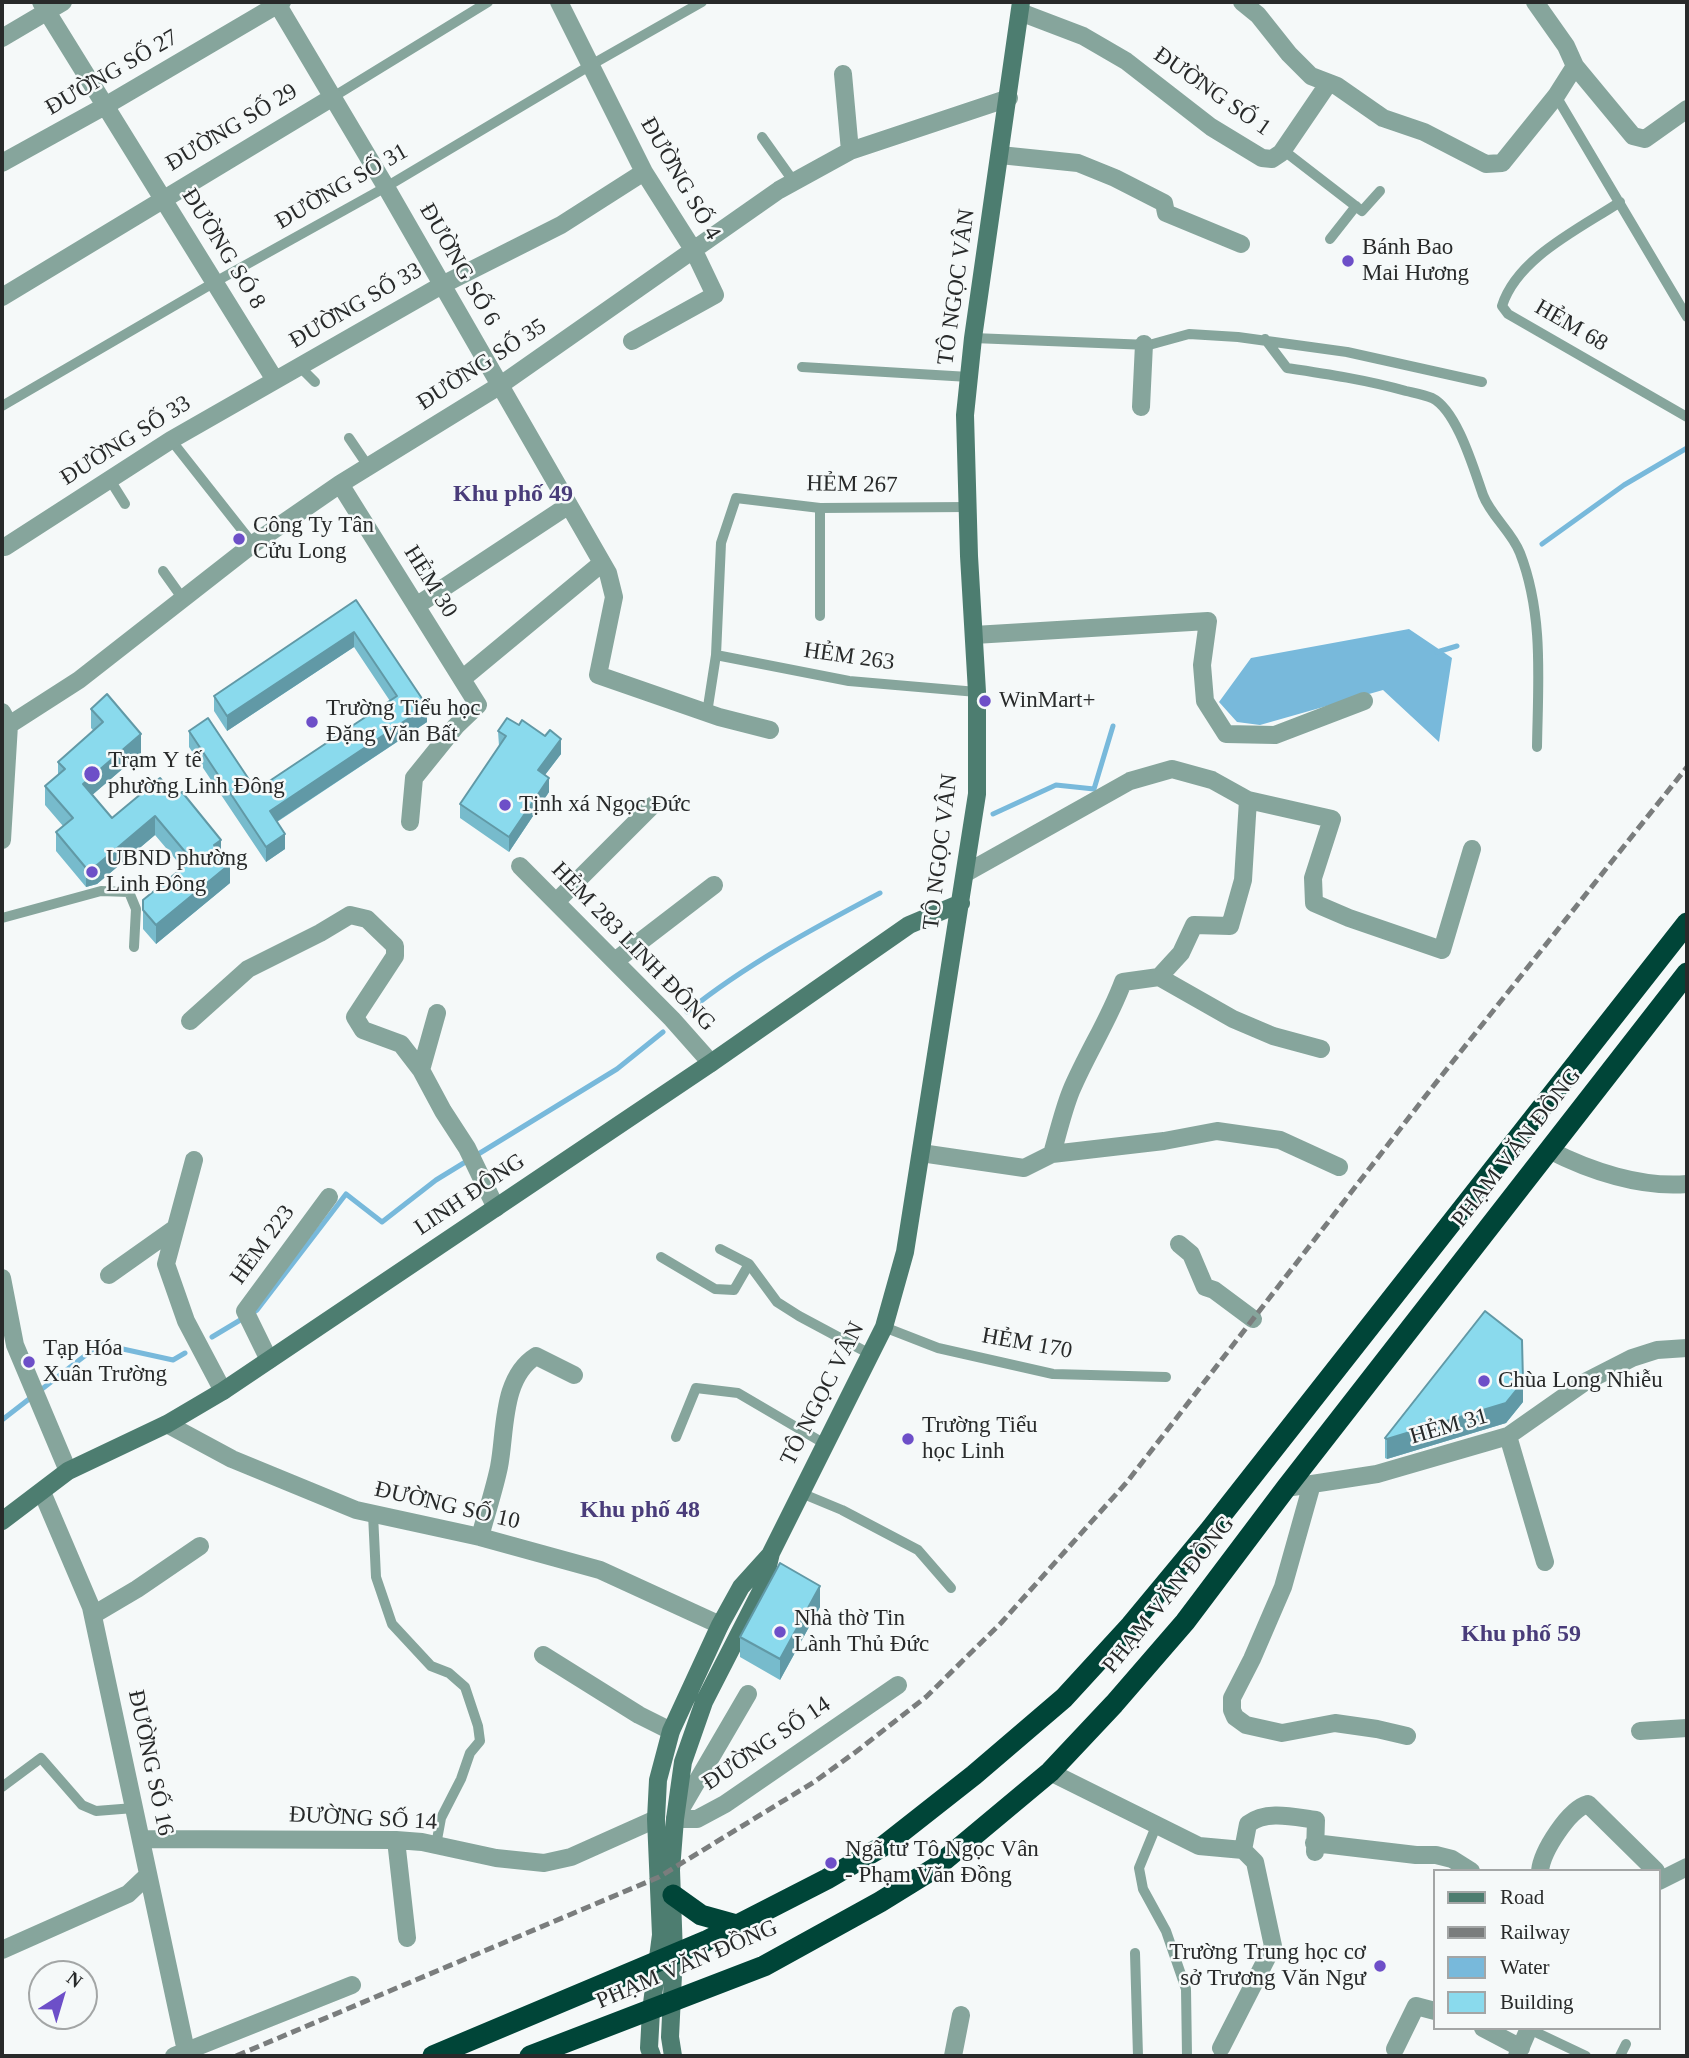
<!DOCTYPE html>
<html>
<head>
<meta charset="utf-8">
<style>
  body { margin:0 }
  #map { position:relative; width:1689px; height:2058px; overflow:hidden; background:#f5f9f9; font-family:"Times New Roman",serif }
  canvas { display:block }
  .frame { position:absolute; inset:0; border:4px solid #282a2a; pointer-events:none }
  .legend { position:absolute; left:1433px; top:1869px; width:228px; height:161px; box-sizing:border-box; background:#f5f9f9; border:2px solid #a3a6a6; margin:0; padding:9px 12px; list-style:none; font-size:21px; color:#282a2a }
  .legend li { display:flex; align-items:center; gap:14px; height:35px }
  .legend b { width:35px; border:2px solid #a3a6a6 }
  .north { position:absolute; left:28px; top:1960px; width:70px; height:70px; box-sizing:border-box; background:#f5f9f9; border:2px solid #a3a6a6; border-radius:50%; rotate:37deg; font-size:19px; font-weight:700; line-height:28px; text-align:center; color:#282a2a }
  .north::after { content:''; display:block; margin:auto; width:24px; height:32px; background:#6d4fc8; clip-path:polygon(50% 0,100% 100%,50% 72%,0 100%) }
</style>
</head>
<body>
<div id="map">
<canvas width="1689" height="2058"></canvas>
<div class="frame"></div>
<ul class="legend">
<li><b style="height:9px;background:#4d7d70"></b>Road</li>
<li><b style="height:9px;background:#7a7d7d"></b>Railway</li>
<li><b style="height:19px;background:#78b9db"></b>Water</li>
<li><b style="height:19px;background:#8adaed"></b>Building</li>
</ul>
<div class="north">N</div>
</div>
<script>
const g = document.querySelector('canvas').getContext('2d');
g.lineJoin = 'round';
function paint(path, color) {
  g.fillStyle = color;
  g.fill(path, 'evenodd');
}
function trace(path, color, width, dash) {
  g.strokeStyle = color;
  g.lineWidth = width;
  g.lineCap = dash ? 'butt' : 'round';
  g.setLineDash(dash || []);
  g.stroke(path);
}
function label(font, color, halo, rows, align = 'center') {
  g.font = font + ' "Times New Roman",serif';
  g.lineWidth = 5;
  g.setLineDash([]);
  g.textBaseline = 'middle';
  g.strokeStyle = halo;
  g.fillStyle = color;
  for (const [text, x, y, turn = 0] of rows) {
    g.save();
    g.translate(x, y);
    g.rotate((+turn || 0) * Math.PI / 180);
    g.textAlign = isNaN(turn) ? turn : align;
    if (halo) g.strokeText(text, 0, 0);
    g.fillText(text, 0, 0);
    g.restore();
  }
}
paint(new Path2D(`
  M1409 629 1452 658 1439 742 1383 690 1260 725 1237 722 1219 702 1251 658Z`), '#78b9db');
trace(new Path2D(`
  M1542 544 1624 485 1687 448
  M1437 652 1457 646
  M993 814 1056 785 1094 789 1113 726
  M687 1012C745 965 814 928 880 893
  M212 1337 257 1310 346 1194 382 1222 436 1180 617 1069 663 1032
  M2 1420 100 1344 173 1360 185 1353`), '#78b9db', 5);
trace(new Path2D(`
  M1556 96 1687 317
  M333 97 488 2
  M762 137 794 182
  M1283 150 1362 211 1380 191
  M1620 202C1579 229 1517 258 1502 306L1508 314 1687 417
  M1330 239 1356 206
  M973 338 1149 345 1189 334 1238 337 1347 352 1482 382
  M1265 339 1287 368C1327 374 1367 380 1406 391 1414 393 1424 395 1432 398 1457 410 1474 470 1483 495 1491 516 1512 532 1520 553 1544 615 1538 682 1537 747
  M300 367 315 382
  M802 367 969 377
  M2 406 215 282 386 187 591 65 702 2
  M349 438 368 466
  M171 440 253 544
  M110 480 125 504
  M820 508V616
  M163 571 183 599
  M716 655 849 681 977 692
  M707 713 716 655 721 543 736 498 820 508 968 507
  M2 918 101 891 129 892 136 909 134 947
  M720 1249 749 1264 777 1302 799 1316 870 1354
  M661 1257 715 1289 734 1290 749 1264
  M884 1327 938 1348 1053 1374 1166 1377
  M676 1437 696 1388 738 1393 825 1444
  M801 1493 842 1510 918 1550 951 1588
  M373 1514 376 1577 392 1624 431 1666 449 1673 465 1687 478 1726 480 1741 470 1753 461 1779 441 1818 436 1845
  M2 1787 41 1758 82 1805 96 1811 134 1808
  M1157 1824 1139 1868 1143 1889 1166 1931 1186 1989 1187 2056
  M1135 1953 1138 2056
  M1529 2029 1586 2056
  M1620 2056 1626 2044`), '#86a59c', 10);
trace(new Path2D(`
  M41 2 275 380
  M276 2 386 187 608 573 614 597 598 675 719 717 770 730
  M559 2 644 172 694 251 715 295 632 341
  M1242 2 1258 15 1289 54 1311 76 1337 86 1383 118 1424 132 1486 164 1502 163 1556 96 1575 66
  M1535 2 1566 46 1575 66 1633 136 1645 139 1687 109
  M1020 12 1083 36 1126 61 1211 127 1262 158 1272 159 1281 153 1328 84
  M2 38 63 2
  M843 74 850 151
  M1000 155 1078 163 1115 178 1164 203 1166 213 1241 244
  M2 163 105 106 282 2
  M2 297 333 97
  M1141 407 1144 344
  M340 484 478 705 456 726 414 778 410 822
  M5 547 171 440 442 285 561 225 644 172
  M416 606 569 505
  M974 635 1208 621 1202 665 1205 701 1226 734 1275 735 1364 701
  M462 679 602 563
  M2 712 9 725 2 840
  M9 725 79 680 253 544 340 484 499 386 779 190 850 151 1009 98
  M520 866 672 1019 711 1063
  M966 873 1130 781 1172 769 1212 780 1248 800 1332 819 1313 878 1314 903 1349 918 1442 950 1472 849
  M556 902 653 805
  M615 961 714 885
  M1159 977 1233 1019 1273 1036 1321 1049
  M190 1021 248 969 320 933 350 915 367 919 395 946V956L355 1017 363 1030 401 1044 421 1070 443 1111 467 1148 496 1208
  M421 1070 437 1013
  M1549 1150C1590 1171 1641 1188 1687 1184
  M921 1153 1024 1168 1052 1154 1164 1141 1217 1131 1280 1140 1339 1167
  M1052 1154C1058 1133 1063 1111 1071 1091 1087 1053 1109 1020 1123 982L1159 977 1181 953 1194 925 1230 926 1243 880 1248 800
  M194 1160 166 1264 186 1321 223 1391
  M1179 1244 1191 1254 1205 1287 1214 1290 1253 1319
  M109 1275 174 1229
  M2 1278 15 1345 68 1471
  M269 1360 245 1311 329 1197
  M167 1424 232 1459 356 1510 480 1537 600 1570 720 1625
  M1508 1436 1545 1562
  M1312 1484 1283 1587 1252 1659 1232 1698V1710L1235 1717 1246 1725 1282 1733 1335 1723 1377 1729 1407 1736
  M1286 1488 1377 1474 1508 1436 1585 1382 1632 1358 1657 1350 1687 1348
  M42 1492 91 1607 186 2051
  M480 1537C486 1514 494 1491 499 1467 506 1431 501 1378 536 1356L574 1375
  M93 1615 137 1589 200 1546
  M543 1655 639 1715 671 1731
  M748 1694 675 1819H697L725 1804 898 1685
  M1640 1731 1687 1728
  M1050 1772 1199 1846 1243 1850 1255 1862 1273 1946 1221 2048
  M141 1839 396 1840 422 1842 496 1858 544 1863 571 1857 656 1819
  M396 1840 407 1938
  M1314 1843 1416 1855H1436L1452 1859 1471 1871
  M1243 1850 1248 1824C1267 1810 1293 1817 1316 1820L1315 1852
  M1540 1871C1542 1851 1569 1809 1588 1804L1656 1871
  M1659 1881 1687 1867
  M2 1950 128 1894 148 1875
  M1483 2028 1521 2048
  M1395 2049 1416 2006 1435 2011
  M174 2056 352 1985
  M953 2056 961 2015
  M1517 2056 1529 2028`), '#86a59c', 18);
trace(new Path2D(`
  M2 1521 68 1471 167 1424 223 1391 711 1063 909 925 961 903
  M652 2056 649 2048 651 2011 661 1935 656 1819 658 1780 671 1731 720 1625 741 1587 769 1556
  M673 2056 670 2037 674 1954 671 1870 675 1819 683 1762 704 1702 763 1587 771 1553 884 1327 905 1252 977 794V692L969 556 965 415 973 338 1021 2`), '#4d7d70', 18);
trace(new Path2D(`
  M673 1895 701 1915 737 1925
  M433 2056 706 1941 827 1879 885 1845 974 1775 1064 1698 1131 1625 1209 1531 1687 923
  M530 2056 764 1966 880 1902 935 1868 1050 1772 1114 1704 1185 1622 1286 1488 1687 973`), '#004538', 21);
trace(new Path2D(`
  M236 2056 659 1877 814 1782 857 1751 926 1697 1001 1623 1127 1482 1431 1089 1687 767`), '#7a7d7d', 5, [10, 5]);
paint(new Path2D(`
  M356 600 427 722 277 822 285 849 266 862 189 747V731L256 790 390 701 354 647 227 731 214 711V696Z
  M91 709 141 753 92 795 112 818 160 778 221 853 230 883 156 944 143 929V900L183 868 155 835 97 884 86 887 56 851V832L63 826 45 805V786L58 775V762L94 731 91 728Z
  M498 731 561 754 545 775 549 792 509 852 460 818V804L499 746Z
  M1523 1402 1506 1423 1387 1459 1385 1458V1438Z
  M820 1607 780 1680 740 1657V1637Z`), '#7bc');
paint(new Path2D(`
  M354 632V647L227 731V716Z
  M427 706V722L270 826V811Z
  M141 734V753L83 803V784Z
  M561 739V754L538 784V770Z
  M549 778V792L509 852V837Z
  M155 816V835L97 884 86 887V868Z
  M285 834V849L266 862V847Z
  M221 840V859L214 845Z
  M230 864V883L156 944V925Z
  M1523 1382V1402L1506 1423 1387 1459V1439Z
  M820 1586V1607L780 1680V1659Z`), '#6199a6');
const building = new Path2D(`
  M356 600 427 706 270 811 285 834 266 847 189 731 208 718 256 790 397 696 354 632 227 716 214 696Z
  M107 694 141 734 83 784 112 818 160 778 176 797 182 792 221 840 214 845 230 864 156 925 143 910V900L192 860 155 816 97 865 86 868 56 832 73 818 45 786 65 769 58 762 103 722 91 709Z
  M507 718 519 725 522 720 545 736 550 730 561 739 538 770 549 778 509 837 460 804 506 736 498 731Z
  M1485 1311 1522 1340 1523 1382 1506 1403 1387 1439 1385 1438Z
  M780 1563 820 1586 780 1659 740 1637Z`);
paint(building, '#8adaed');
trace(building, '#6199a6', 2);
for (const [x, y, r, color] of [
  [1348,261,7,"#6d4fc8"],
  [239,539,7,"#6d4fc8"],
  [985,701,7,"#6d4fc8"],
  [312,722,7,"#6d4fc8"],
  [92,774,9,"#6d4fc8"],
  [505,805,7,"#6d4fc8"],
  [92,872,7,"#6d4fc8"],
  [29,1362,7,"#6d4fc8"],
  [1484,1381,7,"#6d4fc8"],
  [908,1439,7,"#6d4fc8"],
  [780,1632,7,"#6d4fc8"],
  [831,1863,7,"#6d4fc8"],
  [1380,1966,7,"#6d4fc8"]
]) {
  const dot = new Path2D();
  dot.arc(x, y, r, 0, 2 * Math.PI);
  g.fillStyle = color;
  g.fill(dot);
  trace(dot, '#f5f9f9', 2.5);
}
label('23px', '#282a2a', '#f5f9f9', [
  ["ĐƯỜNG SỐ 27",112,73,-30],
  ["ĐƯỜNG SỐ 1",1212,92,35],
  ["ĐƯỜNG SỐ 29",232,128,-31],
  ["ĐƯỜNG SỐ 4",680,179,60],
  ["ĐƯỜNG SỐ 31",342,187,-30],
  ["ĐƯỜNG SÓ 8",223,249,58],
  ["ĐƯỜNG SỐ 6",459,265,60],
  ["TÔ NGỌC VÂN",957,287,-82],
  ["ĐƯỜNG SỐ 33",356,306,-30],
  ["HẺM 68",1571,326,30],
  ["ĐƯỜNG SỐ 35",482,365,-33],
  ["ĐƯỜNG SỐ 33",126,441,-32],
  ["HẺM 267",852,485,1],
  ["HẺM 30",430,582,58],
  ["HẺM 263",849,657,8],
  ["TÔ NGỌC VÂN",941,852,-83],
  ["HẺM 283 LINH ĐÔNG",633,947,46],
  ["PHẠM VĂN ĐỒNG",1517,1148,-52],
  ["LINH ĐÔNG",470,1195,-34],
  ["HẺM 223",263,1245,-54],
  ["HẺM 170",1027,1344,10],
  ["TÔ NGỌC VÂN",823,1394,-63],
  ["HẺM 31",1449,1427,-16],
  ["ĐƯỜNG SỐ 10",447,1506,13],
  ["PHẠM VĂN ĐỒNG",1169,1595,-51],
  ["ĐƯỜNG SỐ 14",767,1744,-34],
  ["ĐƯỜNG SỐ 16",150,1763,78],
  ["ĐƯỜNG SỐ 14",363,1819,3],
  ["PHẠM VĂN ĐỒNG",687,1965,-23]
]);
label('23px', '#282a2a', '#f5f9f9', [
  ["Bánh Bao",1362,248],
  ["Mai Hương",1362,274],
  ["Công Ty Tân",253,526],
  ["Cửu Long",253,552],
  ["WinMart+",999,701],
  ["Trường Tiểu học",326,709],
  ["Đặng Văn Bất",326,735],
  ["Trạm Y tế",108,761],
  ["phường Linh Đông",108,787],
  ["Tịnh xá Ngọc Đức",519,805],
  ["UBND phường",106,859],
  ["Linh Đông",106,885],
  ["Tạp Hóa",43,1349],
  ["Xuân Trường",43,1375],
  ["Chùa Long Nhiễu",1498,1381],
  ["Trường Tiểu",922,1426],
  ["học Linh",922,1452],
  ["Nhà thờ Tin",794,1619],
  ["Lành Thủ Đức",794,1645],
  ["Ngã tư Tô Ngọc Vân",845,1850],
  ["- Phạm Văn Đồng",845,1876],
  ["Trường Trung học cơ",1366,1953,"right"],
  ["sở Trương Văn Ngư",1366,1979,"right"]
], 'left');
label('bold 24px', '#493c7a', '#f5f9f9', [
  ["Khu phố 49",513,495],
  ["Khu phố 48",640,1511],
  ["Khu phố 59",1521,1635]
]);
</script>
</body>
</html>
